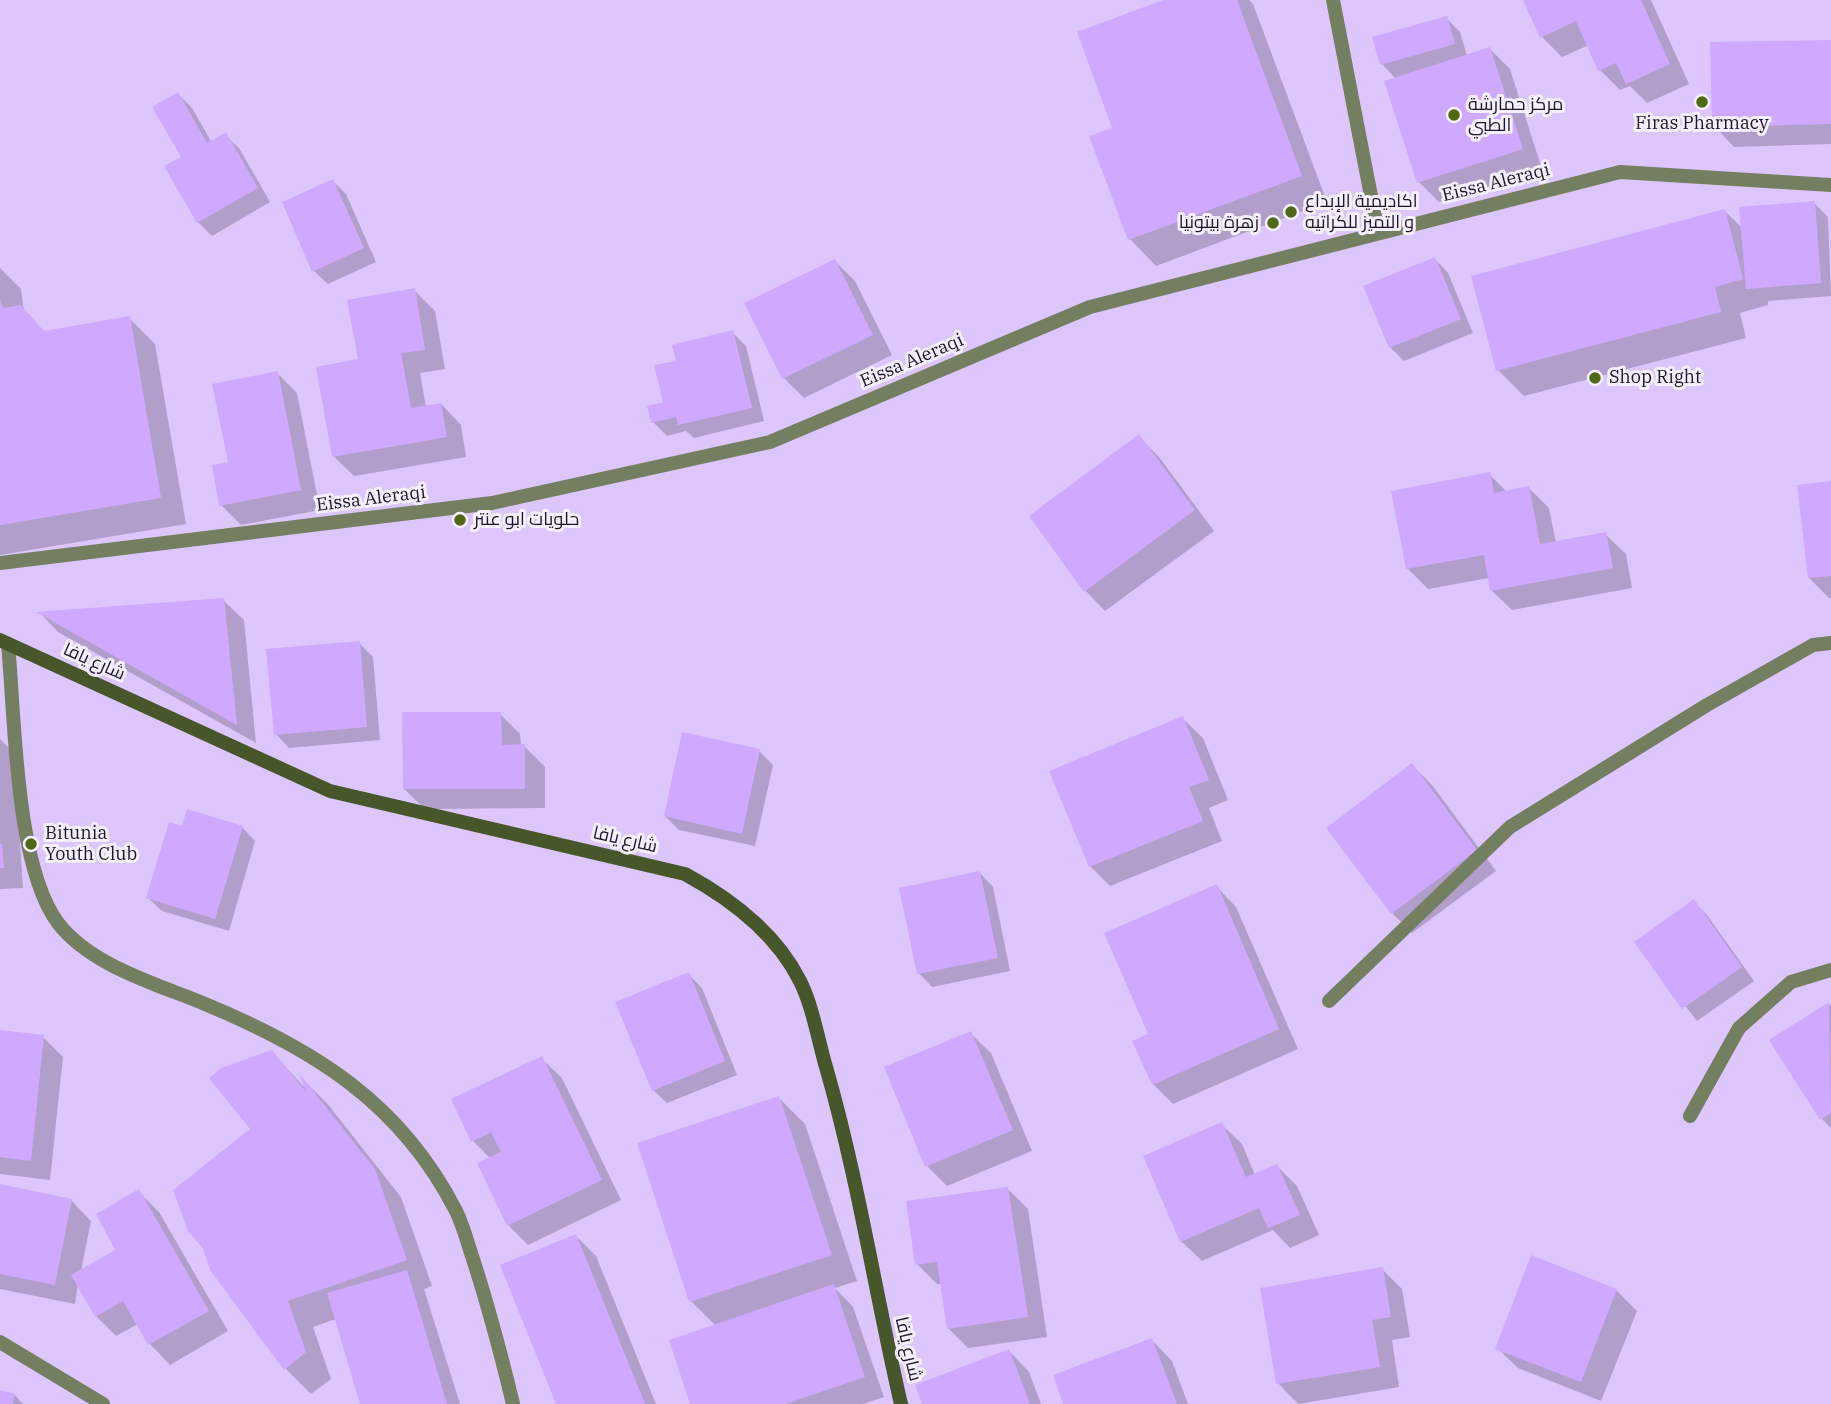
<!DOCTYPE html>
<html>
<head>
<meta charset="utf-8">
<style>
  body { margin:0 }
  canvas { display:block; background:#ddc6fd }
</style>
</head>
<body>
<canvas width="1831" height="1404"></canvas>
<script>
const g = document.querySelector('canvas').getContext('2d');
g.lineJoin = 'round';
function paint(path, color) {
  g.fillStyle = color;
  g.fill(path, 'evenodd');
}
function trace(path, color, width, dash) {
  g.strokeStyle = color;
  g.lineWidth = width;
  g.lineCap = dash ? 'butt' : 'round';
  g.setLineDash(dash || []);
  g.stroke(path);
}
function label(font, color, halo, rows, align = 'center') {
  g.font = font + ' "IBM Plex Serif",Cairo,serif';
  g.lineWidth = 6;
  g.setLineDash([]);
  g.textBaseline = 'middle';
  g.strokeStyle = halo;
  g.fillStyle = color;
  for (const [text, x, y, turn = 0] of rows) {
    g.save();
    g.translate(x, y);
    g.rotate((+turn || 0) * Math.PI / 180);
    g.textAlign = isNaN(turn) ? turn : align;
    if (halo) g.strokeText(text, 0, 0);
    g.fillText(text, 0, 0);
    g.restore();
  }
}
paint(new Path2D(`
  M1168 0H1249L1253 4 1327 202 1156 266 1130 239 1092 137 1115 129Z
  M1525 0H1651L1689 84 1647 103 1630 86 1620 90 1600 70 1589 45 1562 57 1542 37Z
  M1446 18 1460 32 1467 56 1490 49 1510 69 1542 169 1439 202 1419 182 1396 79 1382 64Z
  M1831 42V144L1734 147 1714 126Z
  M178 94 192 108 212 143 225 135 239 148 270 202 212 236 198 222Z
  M333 181 346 194 376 262 328 284 314 271Z
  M1814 203 1828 217 1831 296 1768 301V305L1740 313 1746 338 1524 396 1498 370 1725 211 1743 229Z
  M1435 259 1448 273 1473 333 1404 361 1390 347Z
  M835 261 855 281 892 355 804 398 784 378Z
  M0 268 21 289 24 312 45 332 129 318 155 344 186 524 0 555Z
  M414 290 435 311 445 369 420 373 426 407 441 404 461 425 466 457 354 476 333 456 360 361Z
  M732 332 746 346 764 421 694 438 686 431 667 436 653 422 665 404 678 362Z
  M277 373 297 393 320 510 241 525 221 505Z
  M1139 437 1159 457 1214 531 1105 611 1085 590Z
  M1489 474 1507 492 1529 488 1549 508 1556 543 1605 534 1626 554 1632 588 1512 610 1491 590 1489 578 1428 589 1407 568Z
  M1831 483V598H1829L1809 578Z
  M223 600 244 620 256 743 58 632 40 613Z
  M359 643 373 657 380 740 289 748 276 734Z
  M500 714 520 734 521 746H524L545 767V808L425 809 404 789Z
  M1182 718 1203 738 1228 800 1209 808 1222 841 1110 886 1090 866Z
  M0 739 14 753 23 888 0 889Z
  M759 751 773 765 755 846 679 830 665 816Z
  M1412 765 1432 785 1496 871 1412 933 1392 913Z
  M242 827 255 841 229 931 162 911 148 898 183 828Z
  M980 873 993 887 1010 971 932 987 919 973Z
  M1216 886 1236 907 1298 1049 1173 1104 1153 1084Z
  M1694 902 1707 915 1754 981 1697 1021 1636 942Z
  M688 974 702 988 737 1075 667 1103 653 1090Z
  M1829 1004 1831 1006V1128L1822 1119 1772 1040Z
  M0 1032 43 1037 63 1057 50 1180 0 1174Z
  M970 1033 991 1053 1032 1151 947 1186 927 1166Z
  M272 1052 305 1088 303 1080 326 1102 401 1197 432 1286 424 1289 460 1404H361L336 1319 313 1327 331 1379 311 1394 285 1368 253 1129Z
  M541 1058 562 1078 621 1200 528 1245 508 1225 491 1159 473 1141Z
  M779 1098 805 1124 857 1281 835 1288 853 1307 884 1397 863 1404H692L716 1326 691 1301Z
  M1221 1124 1242 1144 1255 1175 1277 1166 1297 1186 1319 1235 1290 1248 1273 1230 1202 1261 1181 1241Z
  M0 1186 71 1200 91 1221 81 1271 118 1250 139 1192 159 1212 228 1331 170 1365 150 1344 138 1324 116 1336 96 1316 78 1284 75 1304 0 1289Z
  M1008 1189 1028 1209 1047 1337 968 1348 948 1328 942 1284H937L917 1264Z
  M576 1236 596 1256 656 1404H558Z
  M1382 1269 1402 1289 1410 1337 1392 1340 1399 1387 1298 1404 1278 1383Z
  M1616 1290 1637 1311 1601 1401 1518 1368 1497 1348Z
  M1152 1340 1172 1361 1188 1404H1065Z
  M1009 1351 1029 1372 1041 1404H924Z
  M0 1391 15 1395 23 1404H0Z`), '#0003');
paint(new Path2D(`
  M1163 0H1237L1302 176 1128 240 1089 136 1112 128 1077 32Z
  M1523 0H1641L1670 64 1626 84 1616 63 1598 71 1576 21 1540 38Z
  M1447 16 1455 44 1380 65 1372 37Z
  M1831 40V124L1712 127 1710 42Z
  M1490 47 1523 149 1417 183 1384 81Z
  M178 92 207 143 226 132 258 188 197 223 164 166 181 157 152 107Z
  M333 179 364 248 312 272 282 202Z
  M1815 201 1821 283 1746 289 1739 207Z
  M1725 209 1743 279 1715 287 1721 312 1496 371 1471 276Z
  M1435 257 1461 319 1389 348 1363 286Z
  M835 259 873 335 782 379 744 303Z
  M415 288 425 350 401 353 411 408 441 403 447 437 332 457 316 367 358 359 347 300Z
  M0 299 3 308 21 305 44 331 130 316 161 498 0 525Z
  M733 330 752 408 678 425 676 417 651 423 647 406 663 402 654 365 676 361 672 345Z
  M278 371 301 490 219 506 212 465 228 462 212 384Z
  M1139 434 1195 510 1084 592 1029 516Z
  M1490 472 1494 493 1529 486 1540 544 1606 532 1613 568 1490 591 1484 555 1406 569 1391 491Z
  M1831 481V576L1808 578 1797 485Z
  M224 598 237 725 36 612Z
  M360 641 367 727 274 735 266 649Z
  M402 712H501L502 745 525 744V789H403Z
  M1183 716 1209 780 1189 787 1203 821 1089 867 1049 771Z
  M682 732 760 749 742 834 664 816Z
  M1412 763 1477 850 1391 914 1326 828Z
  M187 809 243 826 215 919 146 898 169 822 182 826Z
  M0 844H2L4 868H0Z
  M980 871 998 958 917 974 899 888Z
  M1217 884 1279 1029 1152 1085 1132 1041 1148 1034 1104 933Z
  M1694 899 1742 967 1682 1009 1634 942Z
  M689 972 725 1061 652 1091 615 1002Z
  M1829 1002 1831 1113 1820 1120 1769 1040Z
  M0 1030 44 1035 31 1161 0 1157Z
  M971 1031 1013 1130 925 1167 884 1067Z
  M272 1050 306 1092 299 1073 375 1169 407 1260 288 1301 306 1352 284 1370 210 1270 203 1249 188 1231 173 1190 250 1129 209 1078 221 1068Z
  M542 1056 602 1180 507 1226 477 1163 501 1152 491 1132 471 1142 451 1099Z
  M779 1096 832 1255 689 1302 637 1143Z
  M1222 1122 1246 1177 1277 1164 1300 1215 1268 1228 1259 1208 1180 1242 1143 1156Z
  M0 1184 72 1199 55 1285 0 1274Z
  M1008 1187 1028 1317 947 1329 937 1262 915 1265 906 1201Z
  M139 1189 209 1311 148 1345 123 1301 95 1317 71 1275 115 1250 96 1214Z
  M576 1234 645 1404H556L500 1265Z
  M1531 1255 1617 1289 1581 1382 1495 1349Z
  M1383 1267 1391 1317 1372 1320 1380 1367 1276 1384 1260 1288Z
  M407 1270 447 1404H360L327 1293Z
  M834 1284 865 1377 785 1404H690L669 1340Z
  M1152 1338 1177 1404H1063L1053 1375Z
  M1009 1349 1030 1404H922L915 1385Z
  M0 1390 15 1394 13 1404H0Z`), '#cfa9ff');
trace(new Path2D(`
  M1333 0 1378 232
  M0 563 492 503 770 442 1090 307 1620 172 1831 185
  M8 644C15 717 15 866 58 923 91 966 157 984 205 1004 314 1049 401 1103 456 1211 463 1225 467 1241 472 1256 488 1305 501 1354 513 1404
  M1329 1001 1510 827 1707 705 1813 645 1831 643
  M1690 1116 1739 1028 1791 982 1831 970
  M0 1342 103 1404`), '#747e61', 14);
trace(new Path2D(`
  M0 640 330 791 685 874C731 899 776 933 800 981 813 1007 818 1040 826 1067 858 1178 875 1292 901 1404`), '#48562b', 14);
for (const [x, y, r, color] of [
  [1702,102,7,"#506715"],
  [1454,115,7,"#506715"],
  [1291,212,7,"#506715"],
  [1273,223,7,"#506715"],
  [1595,378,7,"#506715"],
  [460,520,7,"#506715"],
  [31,844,7,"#506715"]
]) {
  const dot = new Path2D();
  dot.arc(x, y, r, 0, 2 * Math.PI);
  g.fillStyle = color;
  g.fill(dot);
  trace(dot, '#f6f0fe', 2.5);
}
label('18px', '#20142d', '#f6f0fe', [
  ["مركز حمارشة",1468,105],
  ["الطبي",1468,126],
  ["Firas Pharmacy",1702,124,"center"],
  ["اكاديمية الإبداع",1305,202],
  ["و التميز للكراتيه",1305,223],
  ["زهرة بيتونيا",1259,223,"right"],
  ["Shop Right",1609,378],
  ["حلويات ابو عنتر",474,520],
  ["Bitunia",45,834],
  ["Youth Club",45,855]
], 'left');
label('18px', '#20142d', '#f6f0fe', [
  ["Eissa Aleraqi",1496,183,-14],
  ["Eissa Aleraqi",912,361,-23],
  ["Eissa Aleraqi",371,499,-7],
  ["شارع يافا",94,662,24],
  ["شارع يافا",625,840,13],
  ["شارع يافا",908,1349,77]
]);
</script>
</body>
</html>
